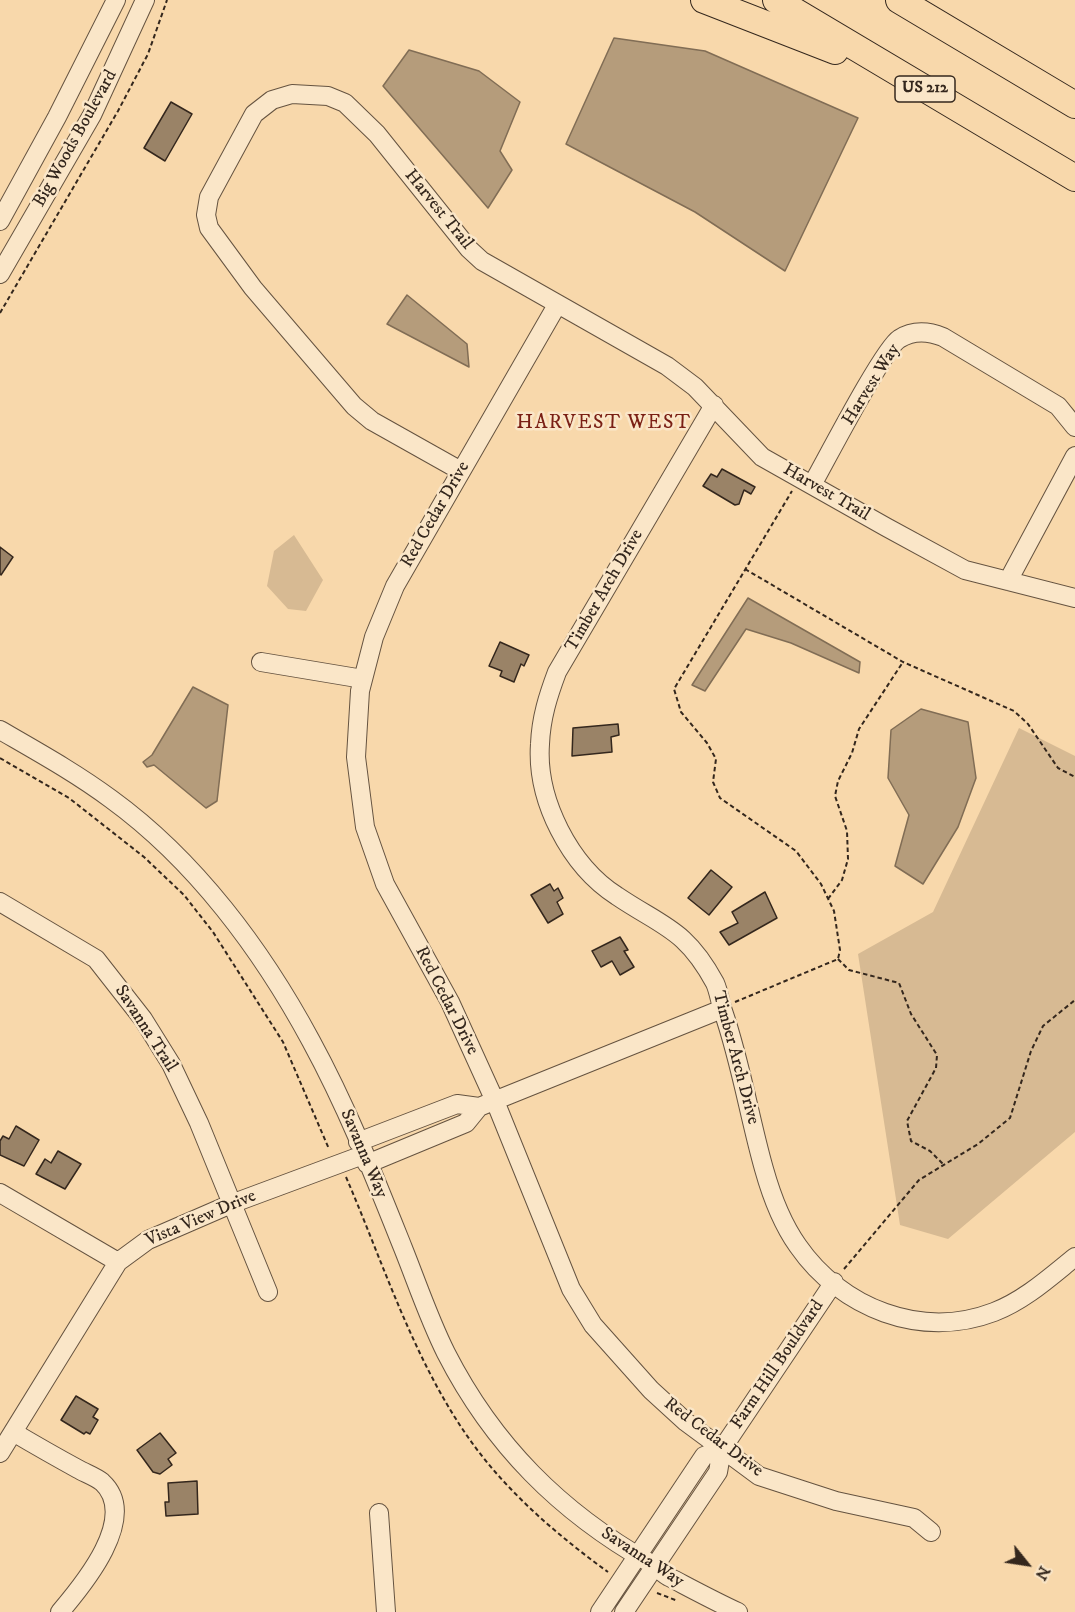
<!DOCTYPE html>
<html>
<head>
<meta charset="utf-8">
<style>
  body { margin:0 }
  #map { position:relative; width:1075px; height:1612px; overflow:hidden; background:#f8d8ab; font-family:"IM FELL DW Pica",serif }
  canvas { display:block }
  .north { position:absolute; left:997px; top:1534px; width:60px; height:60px; -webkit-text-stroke:4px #fae6c8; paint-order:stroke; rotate:120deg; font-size:16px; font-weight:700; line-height:24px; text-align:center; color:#34271d }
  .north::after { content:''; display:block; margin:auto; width:21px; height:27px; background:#34271d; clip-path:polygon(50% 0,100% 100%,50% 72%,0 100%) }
</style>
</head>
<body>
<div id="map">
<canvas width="1075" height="1612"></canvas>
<div class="north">N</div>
</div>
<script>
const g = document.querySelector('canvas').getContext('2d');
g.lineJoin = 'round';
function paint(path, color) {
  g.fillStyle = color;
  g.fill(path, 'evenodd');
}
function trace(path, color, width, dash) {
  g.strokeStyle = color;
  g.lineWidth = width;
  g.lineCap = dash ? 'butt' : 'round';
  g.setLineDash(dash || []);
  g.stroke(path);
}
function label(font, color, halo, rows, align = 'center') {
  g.font = font + ' "IM FELL DW Pica",serif';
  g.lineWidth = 5;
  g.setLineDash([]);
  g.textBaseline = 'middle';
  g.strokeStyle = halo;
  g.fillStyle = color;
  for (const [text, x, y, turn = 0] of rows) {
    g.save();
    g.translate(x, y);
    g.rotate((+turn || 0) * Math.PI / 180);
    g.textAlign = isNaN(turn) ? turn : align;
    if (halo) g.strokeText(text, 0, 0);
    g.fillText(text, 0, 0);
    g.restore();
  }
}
paint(new Path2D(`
  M294 535 323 580 306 611 288 609 267 586 274 551Z
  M1019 728 1075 756V1132L948 1239 900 1225 858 954 933 912Z`), '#d7ba93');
const water = new Path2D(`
  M614 38 705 51 858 118 785 271 695 212 566 144Z
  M409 50 479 71 520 102 500 151 512 170 488 208 383 86Z
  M407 295 467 344 469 367 387 324Z
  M748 598 860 662 859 673 791 643 746 629 705 691 692 685Z
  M193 687 228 705 217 801 206 808 154 765 147 767 143 762 152 755Z
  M921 709 968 722 976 778 958 827 923 884 895 866 909 815 888 778 891 730Z`);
paint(water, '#b59c7b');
trace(water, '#816d55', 1.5);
const building = new Path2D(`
  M171 102 192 114 165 161 144 148Z
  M722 469 755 487 751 494 744 490 739 504 735 505 703 486 711 474 717 477Z
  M0 547 13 557 1 575 0 574Z
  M500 642 529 655 524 666 521 664 514 682 500 676 502 671 489 666Z
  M618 724 619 735 611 737 612 752 572 756 573 728Z
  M711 870 732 887 709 915 688 898Z
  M550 884 554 891 558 888 563 898 557 902 563 914 548 923 531 895Z
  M765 892 777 918 729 945 720 932 738 923 732 912Z
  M620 937 628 950 624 951 634 967 620 975 612 961 601 967 592 951Z
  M16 1126 39 1140 24 1166 0 1155V1141L3 1136 9 1139Z
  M58 1151 81 1164 65 1189 36 1174 45 1159 51 1163Z
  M76 1396 98 1409 93 1417 98 1420 90 1434 86 1432 84 1434 61 1420Z
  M160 1433 176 1453 168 1459 172 1465 160 1474 153 1472 137 1450Z
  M197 1481 198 1514 166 1516 165 1502H169L168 1483Z`);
paint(building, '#9a8367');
trace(building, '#34271d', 1.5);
const minor = new Path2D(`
  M0 221 57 117 116 0
  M0 274 92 115 145 0
  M557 305 395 586 374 637 360 691 356 757 365 827 385 884 450 1002 495 1101 571 1289 593 1325 651 1390 686 1422 759 1476 836 1501 914 1518 931 1532
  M714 405 557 672C548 696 541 718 540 744 536 800 570 866 617 896 663 927 686 929 715 983 719 992 720 1002 723 1011 741 1063 749 1116 764 1169 771 1194 783 1225 798 1246 841 1308 921 1340 994 1312 1025 1300 1050 1277 1075 1257
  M461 471 372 421 354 406 253 288 209 228 206 215 209 197 254 114 272 100 292 94 328 96 345 103 377 134 469 249 482 261 667 366 695 387 762 457 886 527 965 570 1075 598
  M812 485C825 462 884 348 899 339 913 330 928 331 943 337L1058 406 1075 427
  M1008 581 1075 456
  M261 662 363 679
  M0 730C38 752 76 773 111 799 195 860 262 950 311 1041 347 1107 375 1178 403 1248 417 1283 429 1319 446 1353 493 1445 560 1512 650 1563 657 1567 662 1573 669 1577 692 1589 714 1601 738 1612
  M0 902 96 959 143 1019 171 1064 199 1123 268 1292
  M358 1142 457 1104 479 1107
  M367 1164 466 1123 479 1107 722 1009
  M0 1193 118 1262
  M13 1432C35 1445 56 1457 78 1469 85 1473 96 1477 102 1482 140 1517 83 1585 60 1612
  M722 1449 834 1282
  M0 1453 118 1262 148 1240 231 1204 363 1155
  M379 1513 386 1612
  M600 1612 704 1456 722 1449 718 1472 624 1612`);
const highway = new Path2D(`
  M704 0 835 51
  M776 0 1075 178
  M899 0 1075 105`);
trace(minor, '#655340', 20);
trace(highway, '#34271d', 28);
trace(new Path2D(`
  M0 313 118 111 148 54 167 0
  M745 569 903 662 1014 711 1028 724 1058 768 1075 777
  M0 758 69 798 144 857 184 895 213 932 283 1042 329 1149
  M828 899 842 880 848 859 847 831 835 796 838 781 852 753 859 729 903 662
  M838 959 849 970 899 983 911 1014 937 1055 936 1068 907 1121 911 1141 930 1151 943 1164
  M735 1002 838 959 840 950 834 911 821 884 796 851 720 798 713 782 716 759 707 743 681 712 674 689 792 491
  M346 1177C384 1265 414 1361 470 1440 507 1492 557 1535 608 1572
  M844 1269 919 1180 978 1144 1010 1118 1031 1051 1043 1026 1075 1000
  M657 1593 678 1601`), '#34271d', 2, [4.5, 3]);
trace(minor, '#fae6c8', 18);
trace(highway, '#f8d8ab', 26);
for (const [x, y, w] of [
  [925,89,60]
]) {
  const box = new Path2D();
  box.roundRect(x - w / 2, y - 13, w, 26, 4.5);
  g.fillStyle = '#fae6c8';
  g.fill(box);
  trace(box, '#34271d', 1.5);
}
label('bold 16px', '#34271d', null, [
  ["US 212",925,89]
]);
label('18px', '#34271d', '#fae6c8', [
  ["Big Woods Boulevard",76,139,-61],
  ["Harvest Trail",438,210,51],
  ["Harvest Way",872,385,-58],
  ["Harvest Trail",826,493,30],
  ["Red Cedar Drive",436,515,-60],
  ["Timber Arch Drive",605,591,-60],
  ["Red Cedar Drive",446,1001,63],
  ["Savanna Trail",145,1029,57],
  ["Timber Arch Drive",735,1058,75],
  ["Savanna Way",363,1154,67],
  ["Vista View Drive",201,1219,-23],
  ["Farm Hill Bouldvard",778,1365,-56],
  ["Red Cedar Drive",713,1438,37],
  ["Savanna Way",642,1558,33]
]);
g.letterSpacing = '1.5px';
label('20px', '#7a1f14', '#fae6c8', [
  ["HARVEST WEST",604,424]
]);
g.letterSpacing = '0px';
</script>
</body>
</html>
